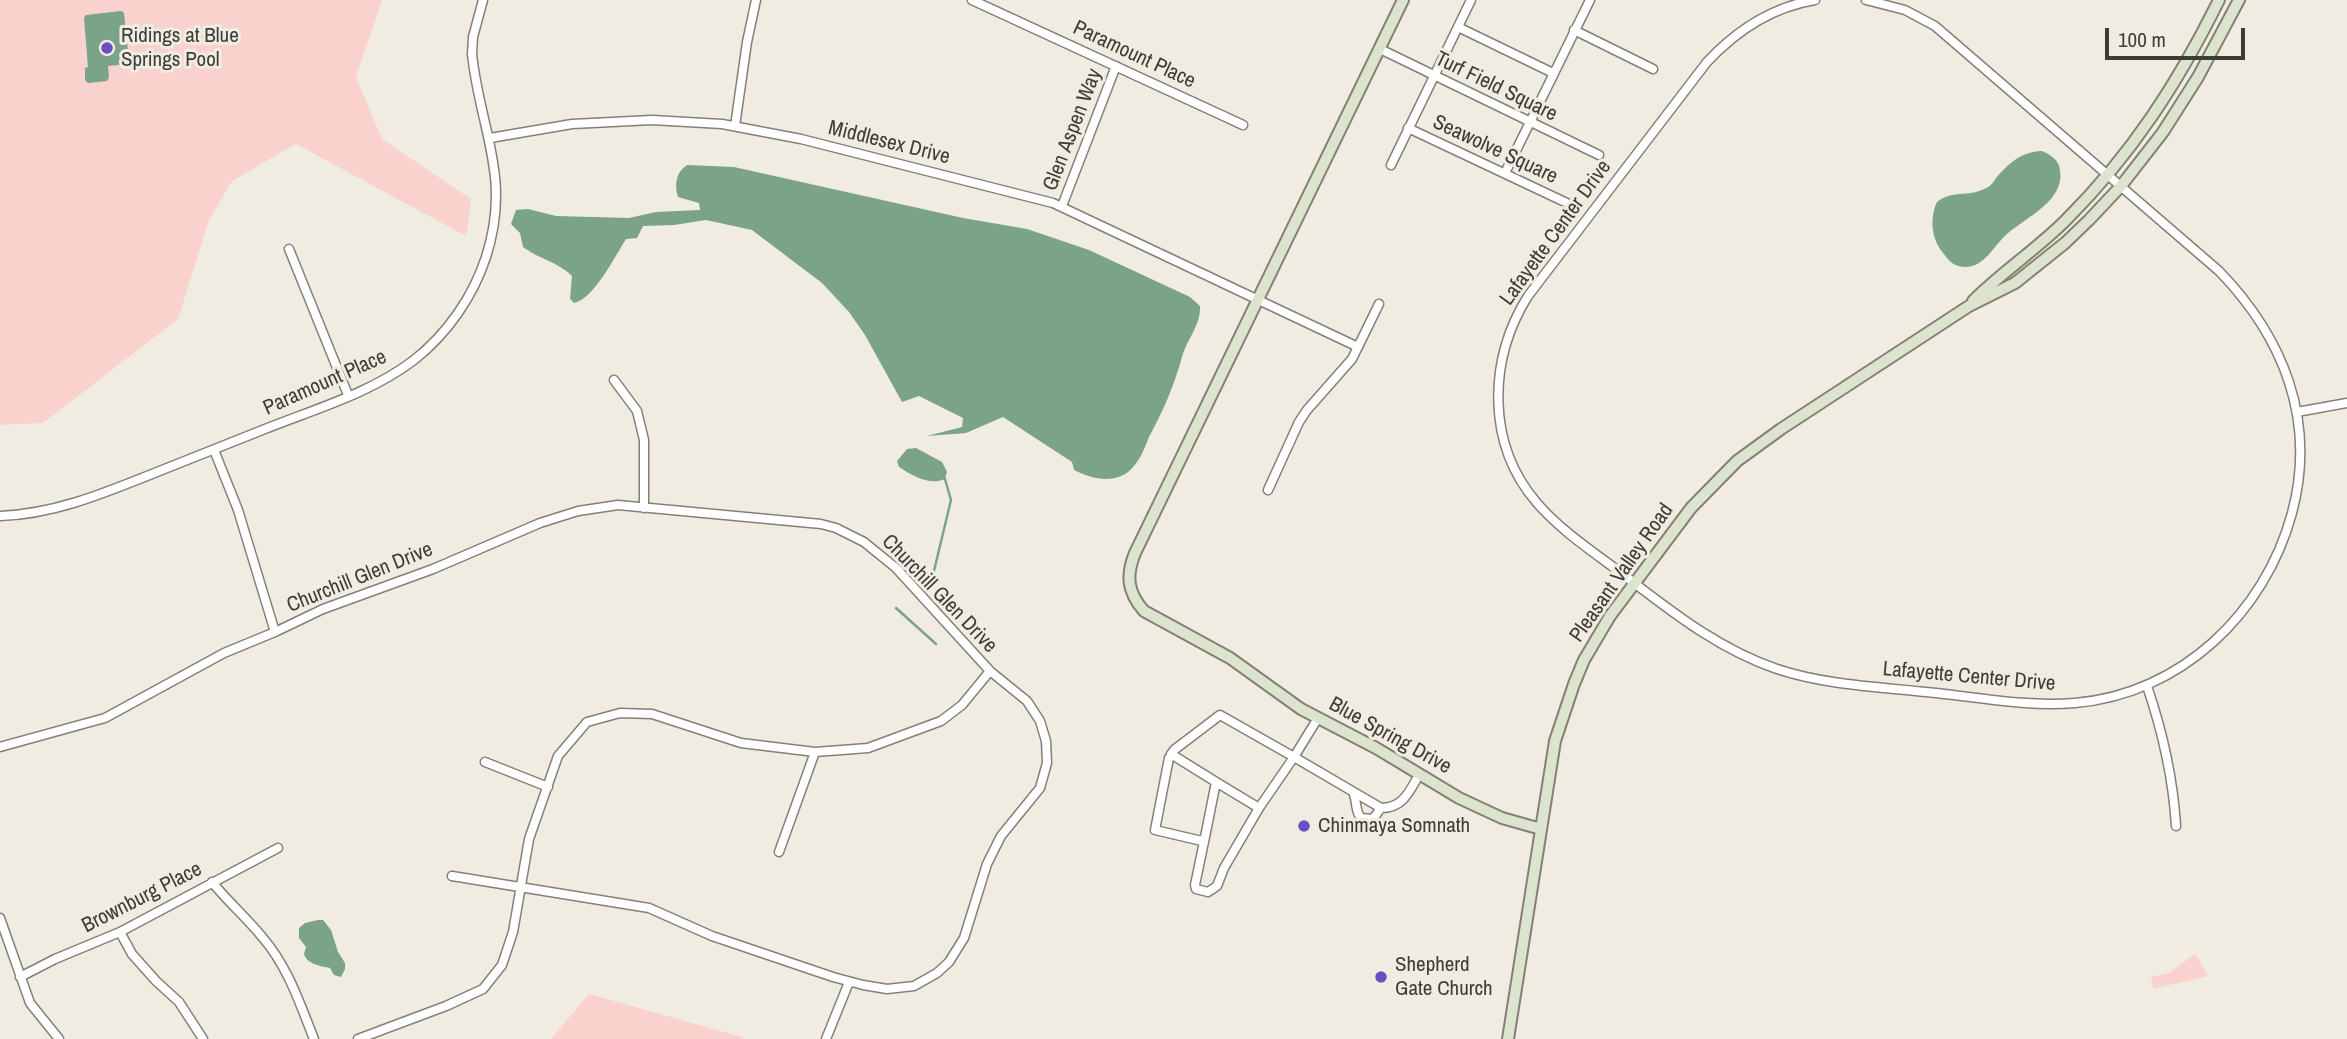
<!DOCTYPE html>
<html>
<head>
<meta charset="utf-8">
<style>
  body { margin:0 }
  #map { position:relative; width:2347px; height:1039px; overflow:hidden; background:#f0ece1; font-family:"Archivo Narrow",sans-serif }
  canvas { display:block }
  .scale { position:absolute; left:2105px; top:28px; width:140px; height:32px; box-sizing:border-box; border:4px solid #3e3c38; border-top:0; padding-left:9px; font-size:21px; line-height:24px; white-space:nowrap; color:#3e3c38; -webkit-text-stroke:5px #f0ece1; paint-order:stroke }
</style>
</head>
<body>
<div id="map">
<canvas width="2347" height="1039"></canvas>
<div class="scale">100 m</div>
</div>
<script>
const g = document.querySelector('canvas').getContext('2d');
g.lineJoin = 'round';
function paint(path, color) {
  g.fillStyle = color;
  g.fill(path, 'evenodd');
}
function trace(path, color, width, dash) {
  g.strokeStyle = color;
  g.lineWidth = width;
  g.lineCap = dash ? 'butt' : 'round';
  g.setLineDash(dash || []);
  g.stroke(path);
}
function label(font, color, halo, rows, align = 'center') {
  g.font = font + ' "Archivo Narrow",sans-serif';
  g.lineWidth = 6;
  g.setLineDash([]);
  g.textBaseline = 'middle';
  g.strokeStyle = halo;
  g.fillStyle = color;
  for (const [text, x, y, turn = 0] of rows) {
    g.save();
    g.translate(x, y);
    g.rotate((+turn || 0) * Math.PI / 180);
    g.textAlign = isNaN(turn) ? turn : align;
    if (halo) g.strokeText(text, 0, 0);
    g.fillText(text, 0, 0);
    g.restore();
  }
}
paint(new Path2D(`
  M0 0H382L356 77 382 139 471 199 467 232 464 235 296 144 232 181 209 220 178 319 43 423 0 425Z
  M2195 954 2208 976 2153 989 2151 977 2169 973Z
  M589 994 742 1037 743 1039H551Z`), '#fad2cd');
paint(new Path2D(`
  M121 11 124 13 129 61 128 64 108 66 109 77 107 81 88 83 85 80V68L88 67 84 18 86 15Z
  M2042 151C2051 155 2059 160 2060 170 2065 201 2026 217 2007 234 1994 245 1985 267 1965 267 1952 267 1947 258 1940 249 1931 236 1930 216 1937 202 1952 190 1969 197 1984 189 1990 187 1993 183 1996 178 2010 162 2021 152 2042 151Z
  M687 165 734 167 963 218 1027 229 1089 250 1190 297 1200 306C1201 325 1187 339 1182 357 1174 386 1163 411 1149 437 1145 447 1141 458 1134 466 1119 485 1093 480 1074 470L1072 462 1003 417 966 433 927 436 962 427 963 418 919 396 902 402 865 335 849 312 822 283 752 230 706 220 674 225 643 226 637 238 626 239C615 256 594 299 574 303L570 299 572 276C558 262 539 259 523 247L520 233 511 224 516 210 528 209 556 216 629 218 656 212 700 210 699 203 678 197C674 185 676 172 687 165Z
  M916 448 942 462 947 472 945 479C930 486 913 476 899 467L897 461 907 449Z
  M318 920H323L331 930 338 952 345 963V969L341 977 334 975 330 968C320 966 307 964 304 954L306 947 299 938V928L305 923Z`), '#7aa387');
trace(new Path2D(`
  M933 575 951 500 945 479
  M896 608 936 644`), '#7aa387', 2.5);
const street = new Path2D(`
  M972 0 1243 125
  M1815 0C1771 7 1737 30 1707 62L1528 296C1488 360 1486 444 1537 503 1563 533 1598 555 1629 579 1676 615 1721 650 1777 669 1828 686 1884 687 1936 693 1982 698 2029 707 2075 703 2181 694 2265 613 2292 513 2317 420 2283 337 2219 271L1935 26 1905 10 1866 0
  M1458 27 1553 73
  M1574 30 1653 69
  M1380 49 1599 155
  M735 126 747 42 756 0
  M1408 128 1567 203
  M490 138 572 124 652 120 722 124 801 139 1053 203 1358 347
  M1391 165 1471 0
  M1505 173 1590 0
  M1062 206 1116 66
  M289 249 348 395
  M614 380 637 411 644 440V508
  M2297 412 2347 403
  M214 450 238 510 275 632
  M1268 490 1299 422 1307 410 1352 359 1379 304
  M0 516C54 514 102 494 152 474 190 459 228 444 265 429 315 409 371 393 414 360 447 334 473 297 486 257 512 177 480 130 472 54L473 37 483 0
  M2147 686C2163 733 2173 777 2176 826
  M0 747 105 718 224 653 275 632 323 609 433 569 540 523 578 511 618 505 821 524 836 528 864 542 896 568 990 671 1027 701 1040 721 1046 741 1047 763 1040 788 1001 836 987 864 964 938 949 962 937 973 914 986 887 989 863 985 833 977 712 936 649 908 452 876
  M1171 754 1216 782 1205 837 1202 841 1155 830 1169 758 1174 750 1220 715 1294 757 1318 718
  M485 762 548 787
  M1216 782 1259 808 1294 757 1381 808C1403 808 1409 792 1419 775
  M1353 792C1357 800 1355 812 1361 818L1373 819 1381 808
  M1205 837 1195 885 1196 889 1208 892 1217 886 1224 868 1259 808
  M779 852 815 752
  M212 882C228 902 247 918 263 938 288 967 300 1004 314 1039
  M0 918 30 1003 59 1039
  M120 932 132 954 156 981 179 1002 203 1039
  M20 977 55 959 120 932 278 848
  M358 1039 446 1006 483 989 502 965 513 932 529 839 558 756 587 722 620 713 652 714 741 743 815 752 868 748 941 721 962 705 990 671
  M826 1039 849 982`);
const secondary = new Path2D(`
  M1403 0 1135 553C1126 575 1127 592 1144 611L1230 658 1301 709 1376 748 1459 798 1502 818 1541 829
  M1973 301C2002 272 2037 249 2066 220 2132 154 2178 83 2219 0
  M1508 1039 1555 741 1574 684 1584 660 1610 616 1691 508 1737 461 1781 429 1969 306 2015 283 2065 243 2089 220 2121 186 2163 132 2198 77 2239 0`);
trace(street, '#848076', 11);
trace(secondary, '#848076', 14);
trace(street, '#fff', 8);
trace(secondary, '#dde4ce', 10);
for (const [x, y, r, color] of [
  [107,48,7,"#6b4dc6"],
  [1304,826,7,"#6b4dc6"],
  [1381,977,7,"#6b4dc6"]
]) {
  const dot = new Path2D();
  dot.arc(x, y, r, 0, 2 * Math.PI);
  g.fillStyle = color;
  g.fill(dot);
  trace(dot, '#f0ece1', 2.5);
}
label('21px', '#3e3c38', '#f0ece1', [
  ["Ridings at Blue",121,36],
  ["Springs Pool",121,60],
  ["Chinmaya Somnath",1318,826],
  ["Shepherd",1395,965],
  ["Gate Church",1395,989]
], 'left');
label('21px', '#3e3c38', '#f0ece1', [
  ["Paramount Place",1134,55,25],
  ["Turf Field Square",1496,87,26],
  ["Glen Aspen Way",1073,130,-69],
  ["Middlesex Drive",889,143,14],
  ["Seawolve Square",1495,150,25],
  ["Lafayette Center Drive",1556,233,-54],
  ["Paramount Place",325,383,-24],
  ["Pleasant Valley Road",1622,573,-55],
  ["Churchill Glen Drive",360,578,-22],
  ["Churchill Glen Drive",939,594,46],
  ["Lafayette Center Drive",1969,677,5],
  ["Blue Spring Drive",1390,736,29],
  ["Brownburg Place",142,898,-27]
]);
</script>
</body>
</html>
